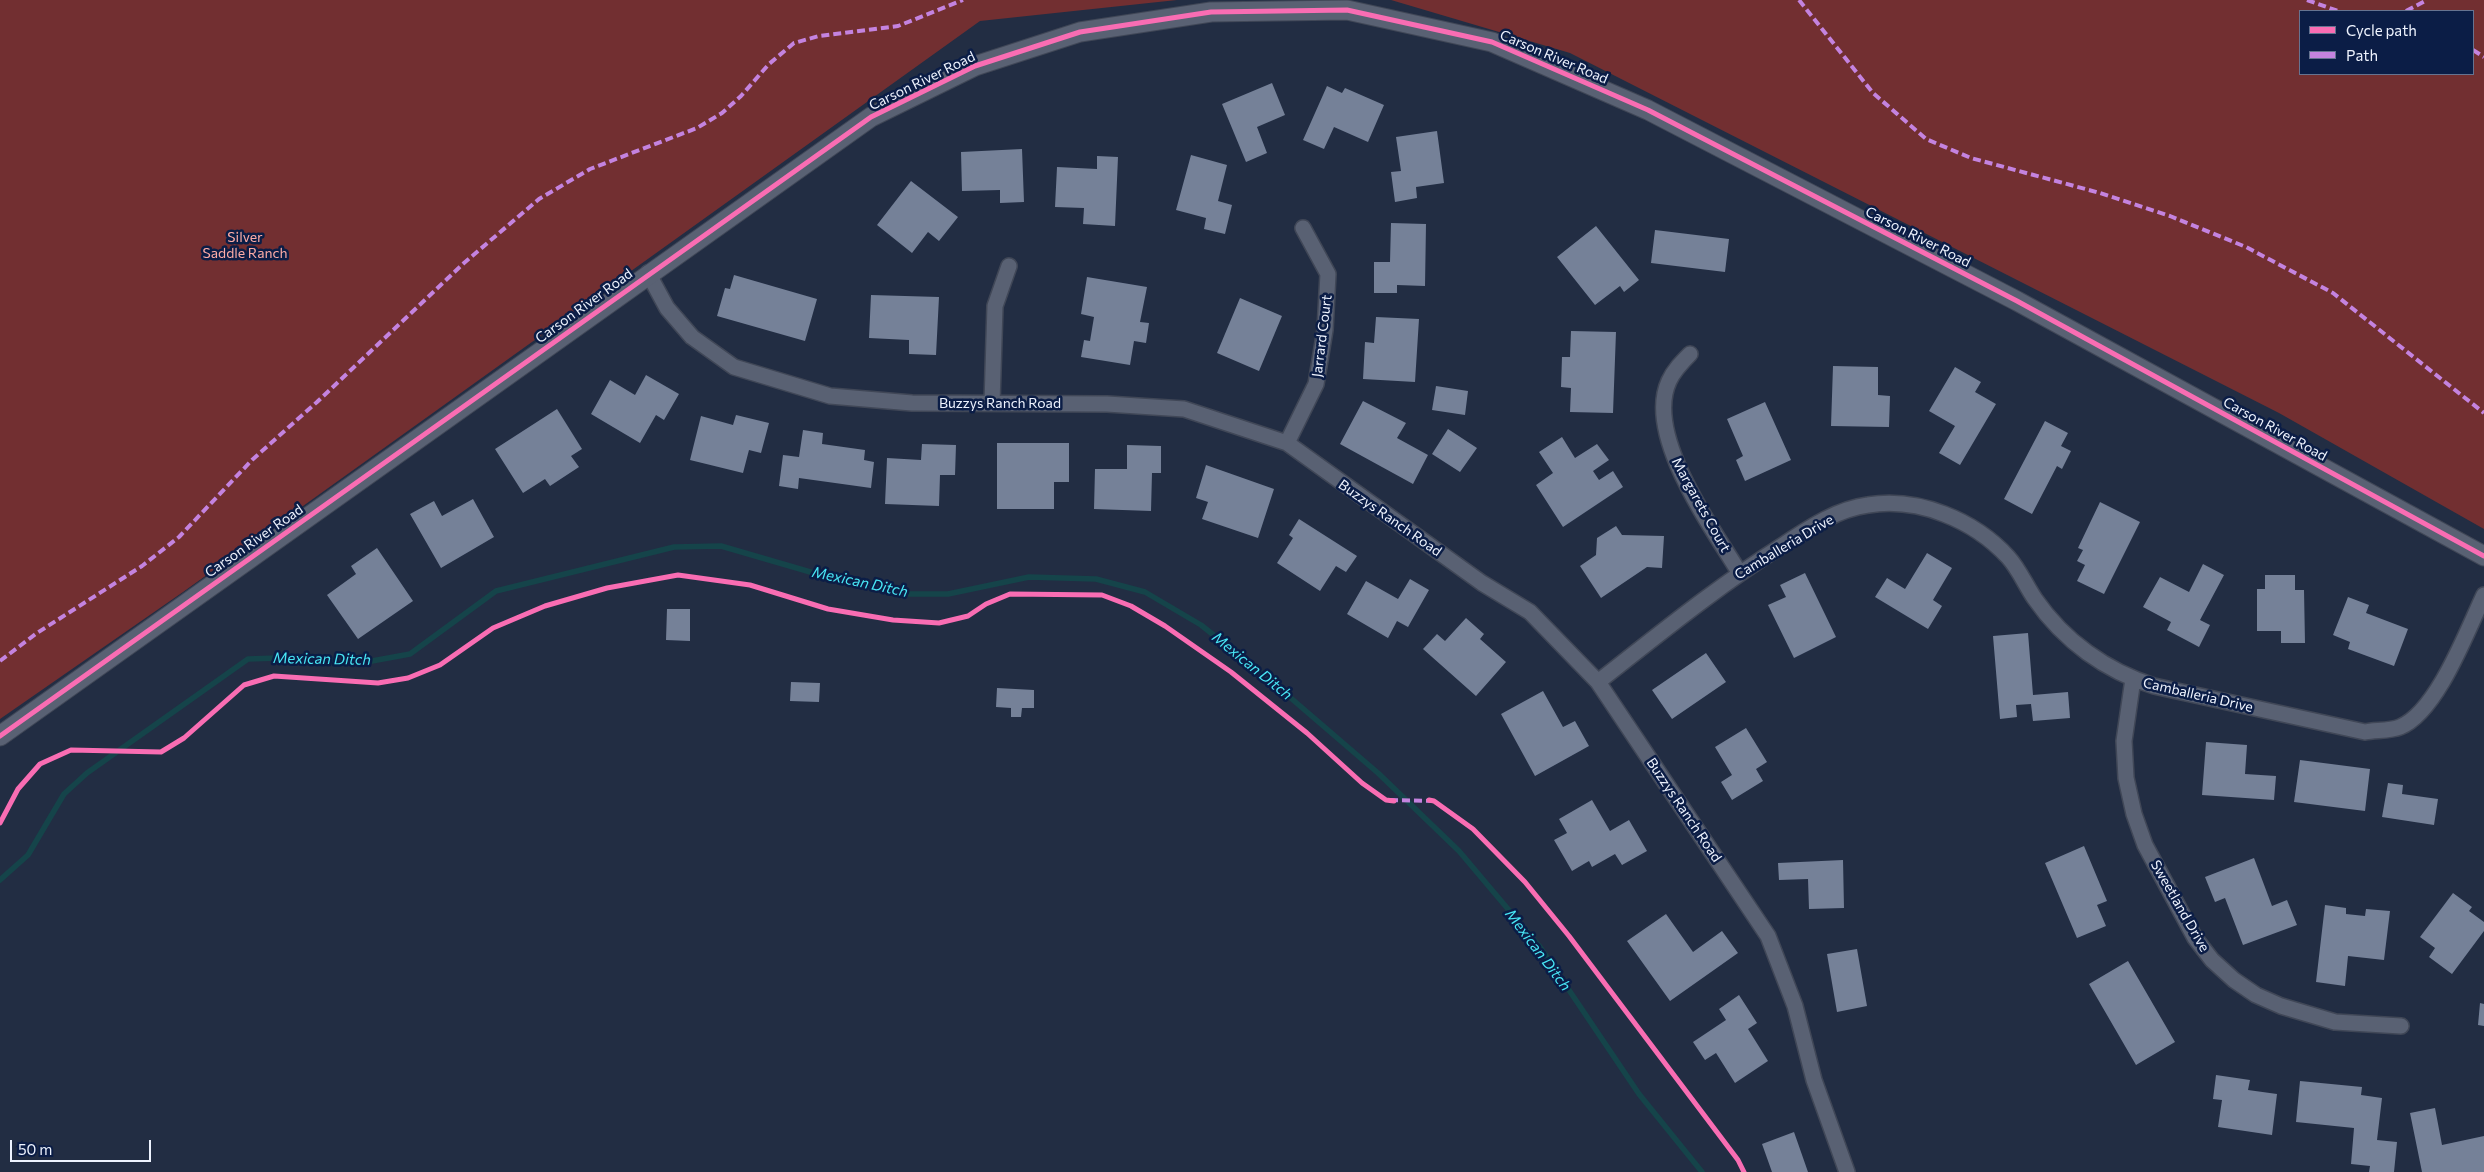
<!DOCTYPE html>
<html>
<head>
<meta charset="utf-8">
<style>
  body { margin:0 }
  #map { position:relative; width:2484px; height:1172px; overflow:hidden; background:#222d43; font-family:Commissioner,sans-serif }
  canvas { display:block }
  .legend { position:absolute; left:2299px; top:10px; width:175px; height:65px; box-sizing:border-box; background:#0b1d46; border:1px solid #667390; margin:0; padding:6px 9px; list-style:none; font-size:15px; color:#eef3fe }
  .legend li { display:flex; align-items:center; gap:10px; height:25px }
  .legend b { width:25px; border:1px solid #667390 }
  .scale { position:absolute; left:10px; top:1140px; width:141px; height:22px; box-sizing:border-box; border:2px solid #eef3fe; border-top:0; padding-left:6px; font-size:15px; line-height:18px; white-space:nowrap; color:#eef3fe; -webkit-text-stroke:4px #0b1d46; paint-order:stroke }
</style>
</head>
<body>
<div id="map">
<canvas width="2484" height="1172"></canvas>
<ul class="legend">
<li><b style="height:6px;background:#f96db3"></b>Cycle path</li>
<li><b style="height:6px;background:#c483df"></b>Path</li>
</ul>
<div class="scale">50 m</div>
</div>
<script>
const g = document.querySelector('canvas').getContext('2d');
g.lineJoin = 'round';
function paint(path, color) {
  g.fillStyle = color;
  g.fill(path, 'evenodd');
}
function trace(path, color, width, dash) {
  g.strokeStyle = color;
  g.lineWidth = width;
  g.lineCap = dash ? 'butt' : 'round';
  g.setLineDash(dash || []);
  g.stroke(path);
}
function label(font, color, halo, rows, align = 'center') {
  g.font = font + ' Commissioner,sans-serif';
  g.lineWidth = 5;
  g.setLineDash([]);
  g.textBaseline = 'middle';
  g.strokeStyle = halo;
  g.fillStyle = color;
  for (const [text, x, y, turn = 0] of rows) {
    g.save();
    g.translate(x, y);
    g.rotate((+turn || 0) * Math.PI / 180);
    g.textAlign = isNaN(turn) ? turn : align;
    if (halo) g.strokeText(text, 0, 0);
    g.fillText(text, 0, 0);
    g.restore();
  }
}
paint(new Path2D(`
  M0 0H1177L980 21 183 592 0 719Z
  M1391 0H2484V529L2279 413 1570 53ZM2473 11V74H2300V11Z`), '#722f31');
trace(new Path2D(`
  M0 880 28 855 64 794 87 773 248 659 307 657 361 663 410 654 496 591 674 547 721 546 831 578 910 594H948L1029 577 1096 579 1145 592 1201 625 1264 675 1378 773 1459 851 1540 947 1639 1094 1702 1172`), '#15444a', 5.5);
paint(new Path2D(`
  M1272 83 1285 115 1257 127 1267 153 1246 162 1222 104Z
  M1327 86 1342 93 1345 88 1384 105 1368 142 1334 127 1324 149 1303 140Z
  M1437 131 1444 183 1416 187 1417 198 1395 202 1391 172 1401 171 1396 137Z
  M1022 149 1024 202 1000 203V190L962 191 961 152Z
  M1191 155 1227 165 1218 201 1232 205 1225 234 1204 229 1206 218 1176 210Z
  M1097 156 1118 157 1115 226 1083 224 1084 208 1055 207 1057 167 1097 169Z
  M911 181 958 217 939 241 928 232 912 253 877 225Z
  M1391 223 1426 224 1425 286 1397 285V293H1374V262H1390Z
  M1596 226 1639 280 1624 292 1620 286 1595 305 1557 257Z
  M1655 230 1729 239 1725 272 1651 263Z
  M734 275 817 299 805 341 717 316 725 288 730 289Z
  M1087 277 1147 287 1140 322 1149 323 1146 343 1134 341 1130 365 1081 357 1084 340 1090 341 1094 317 1081 314Z
  M871 295 939 297 936 355 909 354V340L869 338Z
  M1240 298 1282 316 1259 371 1217 353Z
  M1376 317 1419 319 1415 382 1363 379 1365 342 1374 343Z
  M1571 331 1616 332 1613 413 1570 412 1571 388 1561 387 1562 357H1570Z
  M1833 366 1878 367V395L1890 396 1889 427 1831 426Z
  M1955 367 1981 382 1975 392 1996 404 1960 465 1939 453 1955 426 1929 411Z
  M646 375 679 394 664 420 656 415 640 443 591 414 610 380 635 395Z
  M1436 386 1468 391 1465 415 1432 410Z
  M1363 401 1406 423 1397 438 1428 455 1413 484 1340 444Z
  M1765 402 1791 460 1745 481 1736 460 1743 456 1727 419Z
  M557 409 582 449 571 456 579 467 550 486 545 479 523 493 495 449Z
  M736 415 769 423 761 453 749 450 743 473 690 460 701 416 733 425Z
  M2045 421 2068 433 2061 446 2071 451 2062 469 2057 466 2032 514 2004 499Z
  M1448 429 1477 448 1460 472 1432 454Z
  M803 430 823 433 822 444 865 450 864 460 874 462 871 488 799 478 798 489 779 486 783 455 799 457Z
  M1562 437 1575 458 1597 444 1609 460 1593 471 1599 480 1613 471 1623 487 1563 527 1536 485 1553 473 1539 452Z
  M997 443H1069V482H1054V509H997Z
  M922 444 956 445 955 475H940L939 506 885 504 887 458 921 460Z
  M1127 445 1161 446V473H1152L1151 511 1094 509 1095 469H1127Z
  M1206 465 1274 489 1258 538 1202 519 1208 502 1196 498Z
  M473 499 494 537 441 568 410 514 434 501 442 516Z
  M2100 502 2140 522 2104 594 2077 581 2085 565 2077 561 2083 550 2078 548Z
  M1299 519 1357 556 1346 572 1336 566 1320 591 1277 563 1293 538 1289 535Z
  M1616 526 1622 535 1664 536 1662 568 1647 567 1601 598 1580 566 1596 555 1597 538Z
  M377 548 413 601 358 639 327 595 356 574 351 566Z
  M1927 553 1952 568 1933 600 1942 606 1928 629 1875 597 1887 578 1905 589Z
  M2203 564 2224 575 2200 620 2210 625 2199 647 2167 630 2171 622 2143 607 2160 577 2189 592Z
  M1805 573 1836 637 1794 658 1768 605 1786 597 1780 585Z
  M2265 575H2295V590H2304L2305 643H2281V631H2257V589H2265Z
  M1410 579 1429 590 1408 627 1397 621 1388 638 1347 614 1366 581 1398 599Z
  M2348 597 2369 605 2366 613 2408 629 2394 666 2348 649 2350 642 2333 635Z
  M667 609H690V641L666 640Z
  M1466 618 1484 634 1480 639 1506 662 1476 696 1423 649 1437 634 1445 641Z
  M2028 633 2033 695 2068 692 2070 718 2033 721 2031 704 2016 705 2017 717 2000 719 1993 636Z
  M1706 653 1726 682 1672 719 1652 690Z
  M791 682 820 683 819 702 790 701Z
  M997 688 1034 690V708H1022L1021 717H1011V708L996 707Z
  M1543 691 1563 727 1575 721 1589 746 1535 776 1501 714Z
  M1746 728 1767 762 1756 769 1763 781 1732 800 1721 782 1732 775 1715 747Z
  M2206 742 2247 745 2245 774 2276 776 2274 800 2202 795Z
  M2300 760 2370 769 2365 811 2294 802Z
  M2388 783 2403 785 2402 794 2438 799 2434 825 2382 817Z
  M1592 800 1610 831 1629 820 1647 851 1622 865 1615 854 1592 867 1589 861 1572 871 1554 840 1567 833 1559 819Z
  M2084 846 2107 901 2097 905 2106 926 2077 938 2045 863Z
  M2254 858 2272 906 2287 900 2297 925 2243 945 2225 898 2215 902 2205 877Z
  M1843 860 1844 908 1809 909 1808 879 1779 880 1778 863Z
  M2453 893 2472 907 2469 911 2484 922V931L2452 974 2429 957 2435 948 2420 937Z
  M2325 905 2346 908V914L2365 916 2366 909 2390 911 2384 960 2348 956 2345 986 2316 982Z
  M1666 914 1693 952 1722 931 1738 953 1670 1001 1627 941Z
  M1857 949 1867 1006 1837 1012 1827 954Z
  M2128 961 2175 1042 2136 1065 2089 984Z
  M1739 995 1757 1023 1748 1029 1768 1061 1735 1083 1716 1053 1705 1060 1693 1042 1726 1020 1719 1009Z
  M2480 1003 2484 1004V1026L2478 1025Z
  M2216 1075 2250 1080 2248 1090 2277 1094 2272 1135 2218 1127 2222 1100 2213 1099Z
  M2300 1081 2362 1087 2361 1095 2382 1098 2377 1140 2397 1142 2394 1172H2369L2370 1166 2351 1164 2354 1128 2296 1122Z
  M2435 1108 2442 1145 2484 1136V1172H2422L2410 1113Z
  M1794 1132 1808 1172H1772L1762 1144Z`), '#758198');
const minor = new Path2D(`
  M648 273 667 308 692 337 734 367 830 396 912 403 1107 404 1184 409 1287 443 1482 583 1530 612 1598 682 1768 936 1795 1006 1814 1080 1847 1172
  M1690 354C1682 362 1674 370 1669 381 1644 435 1712 527 1739 572
  M992 403 995 306 1009 266
  M1287 443 1316 384 1325 330 1328 274 1303 228
  M2133 679 2124 741 2126 778 2134 814 2145 845 2195 938 2212 960 2234 980 2256 995 2281 1006 2335 1022 2401 1026
  M1598 682C1658 635 1718 586 1783 545 1809 528 1837 509 1868 505 1919 497 1974 520 2008 557 2019 569 2026 586 2035 599 2064 641 2106 671 2154 686L2365 732C2375 730 2390 731 2400 727 2437 712 2467 631 2484 595`);
const tertiary = new Path2D(`
  M0 736 871 117 975 66 1080 32 1211 12 1347 10 1492 42 1648 110 2017 301 2484 556`);
trace(minor, '#404757', 18);
trace(tertiary, '#404757', 21);
trace(minor, '#596173', 15);
trace(tertiary, '#596173', 19);
trace(new Path2D(`
  M1799 0 1873 93 1926 139 1971 158 2100 193 2170 216 2246 247 2333 293 2484 413
  M2307 0 2338 11
  M2406 11 2427 0
  M2473 50 2484 57
  M0 661 37 633 142 566 179 537 252 460 317 402 464 263 539 199 590 169 697 128 722 113 741 96 769 64 794 43 819 36 898 26 963 0
  M1390 800 1433 801`), '#c483df', 4, [8, 4]);
trace(new Path2D(`
  M0 736 871 117 975 66 1080 32 1211 12 1347 10 1492 42 1648 110 2017 301 2484 556
  M1429 800 1434 801 1473 829 1525 882 1569 936 1738 1160 1744 1172
  M0 823 18 789 40 764 71 750 161 752 184 738 244 685 274 676 378 683 408 678 440 665 493 628 545 606 607 588 678 575 750 585 828 609 893 620 939 623 968 616 986 604 1010 594 1102 595 1131 606 1165 626 1231 672 1307 733 1362 783 1386 800 1394 801`), '#f96db3', 5);
label('14px', '#eef3fe', '#0b1d46', [
  ["Carson River Road",1554,57,23],
  ["Carson River Road",922,81,-26],
  ["Carson River Road",1918,237,27],
  ["Carson River Road",584,306,-36],
  ["Jarrard Court",1322,336,-83],
  ["Buzzys Ranch Road",1000,403],
  ["Carson River Road",2275,429,29],
  ["Margarets Court",1701,505,61],
  ["Buzzys Ranch Road",1390,518,35],
  ["Carson River Road",254,541,-35],
  ["Camballeria Drive",1784,547,-31],
  ["Camballeria Drive",2198,695,13],
  ["Buzzys Ranch Road",1684,810,56],
  ["Sweetland Drive",2180,906,60]
]);
label('14px', '#feaca6', '#0b1d46', [
  ["Silver",245,237],
  ["Saddle Ranch",245,253]
]);
label('italic 15px', '#48e6f5', '#0b1d46', [
  ["Mexican Ditch",860,582,12],
  ["Mexican Ditch",322,659,1],
  ["Mexican Ditch",1252,666,39],
  ["Mexican Ditch",1538,950,53]
]);
</script>
</body>
</html>
